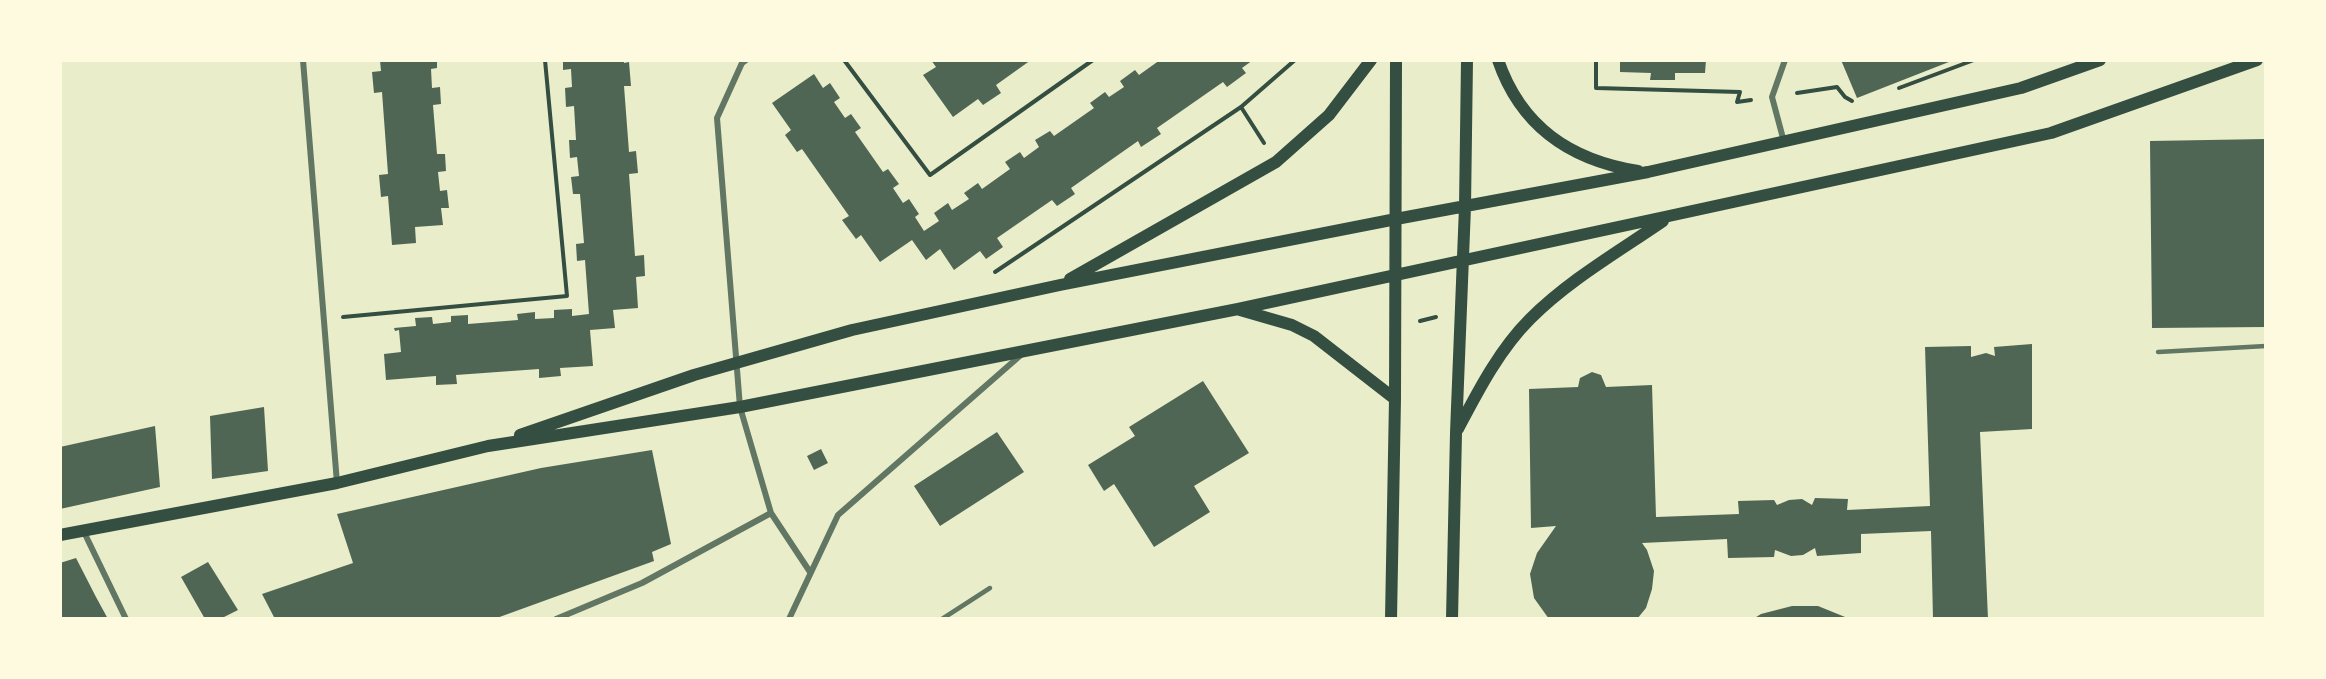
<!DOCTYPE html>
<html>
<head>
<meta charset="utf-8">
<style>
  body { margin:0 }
  #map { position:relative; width:2326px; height:679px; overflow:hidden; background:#e9edc9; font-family:"Noto Serif",serif }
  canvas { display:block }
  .frame { position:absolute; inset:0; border:62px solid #fefae0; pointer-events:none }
</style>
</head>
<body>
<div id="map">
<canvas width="2326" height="679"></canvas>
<div class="frame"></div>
</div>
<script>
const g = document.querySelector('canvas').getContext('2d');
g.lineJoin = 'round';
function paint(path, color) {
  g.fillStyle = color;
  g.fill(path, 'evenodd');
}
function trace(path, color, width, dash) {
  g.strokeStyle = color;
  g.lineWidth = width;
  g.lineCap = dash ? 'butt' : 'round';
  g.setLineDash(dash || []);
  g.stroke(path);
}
paint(new Path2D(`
  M380 60H437V68L431 69 432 88 440 87 441 104 433 105 437 154H445L446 171 438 172 440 191 447 190 449 208H441L443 225 415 227 416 243 392 245 388 196 381 197 379 175 388 174 382 92 374 93 372 72 381 71Z
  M563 60H624V63L629 62 631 86H624L629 152 636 151 638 173 629 174 635 256 644 255 645 276 636 277 638 308 613 310 615 328 590 330 593 366 560 368 561 376 539 378V369L456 375 457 384 436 385V376L386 380 384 354 401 352 399 330 395 331 394 328 416 326 415 318 432 317 433 324 451 322V316L468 315V324L518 320 517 314 535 312V319L554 318V310L572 309V316L589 314 585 260 577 261 576 244 584 243 580 194H573L571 177 579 176 577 157 570 158 569 140H576L574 106 566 107 565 88 572 87 571 69 563 70Z
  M931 60H1031L996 85 1001 93 983 105 978 99 953 117 923 75 936 67Z
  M1160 60H1253L1242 68 1246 73 1227 87 1223 82 1157 128 1161 134 1141 147 1138 141 1071 188 1075 194 1057 206 1052 200 997 238 1003 247 986 259 980 251 954 270 940 249 926 260 912 240 880 262 861 235 856 239 842 220 849 216 802 149 797 152 785 135 791 130 772 103 814 74 823 88 830 83 840 98 834 102 845 118 851 114 861 128 855 132 883 172 888 169 899 184 893 188 903 203 909 199 919 214 915 217 924 231 939 221 934 213 948 203 952 210 969 199 964 193 978 183 982 189 1010 169 1005 162 1020 152 1024 158 1039 147 1035 140 1050 131 1054 136 1094 108 1090 103 1105 92 1109 97 1124 87 1120 81 1135 70 1139 75Z
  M1620 60H1706L1705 73H1675V80H1650L1651 73 1620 72Z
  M1841 60H1954L1857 98Z
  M2266 139V327L2152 328 2150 141Z
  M2032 344V429L1980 432 1988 619H1933L1931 531 1861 534V553L1817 556 1815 548 1803 555 1791 556 1775 550 1774 557 1728 558 1727 539 1642 543 1647 550 1654 571 1652 589 1646 608 1637 619H1549L1534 598 1530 574 1537 553 1556 526 1531 528 1529 389 1578 387 1580 378 1592 372 1601 375 1606 387 1652 385 1656 517 1739 514 1738 501 1774 500 1777 505 1789 500 1802 499 1812 505 1815 498 1848 499 1847 510 1930 506 1925 347 1971 346V357L1986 353 1995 356 1994 347Z
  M1203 381 1249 453 1194 486 1210 512 1154 547 1114 484 1104 491 1088 465 1135 436 1129 427Z
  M264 407 268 471 212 479 210 416Z
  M155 426 160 487 60 509V447Z
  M997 432 1024 472 940 526 914 486Z
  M821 449 828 463 814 470 807 456Z
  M652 450 671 544 652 552 654 561 494 619H275L262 594 353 563 337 514 541 468Z
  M76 558 96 597 108 619H60V563Z
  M208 562 238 610 220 619H205L181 577Z
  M1792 606H1818L1850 619H1753L1761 614Z`), '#4f6655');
trace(new Path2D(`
  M844 60 930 175 1093 60
  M1596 60V88L1740 92 1737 102 1751 100
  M1899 88 1974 60
  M1797 93 1837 87 1845 97 1852 101
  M1264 143 1241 107 1295 60
  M995 272 1241 107
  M343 317 567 296 545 60
  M1420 321 1436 317`), '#344e41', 4);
trace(new Path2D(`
  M2158 352 2266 346
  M942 619 990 588`), '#617663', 4.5);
trace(new Path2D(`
  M303 60 337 483
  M746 60 742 63 717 118 740 407 771 513 810 572
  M1784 142 1772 97 1785 60
  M83 530 126 619
  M556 619 642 583 771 513
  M789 619 838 515 1022 354`), '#617663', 6);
trace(new Path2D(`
  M1498 60C1521 127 1570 160 1638 171
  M1070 279 1276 162 1329 115 1371 60
  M1240 310 1292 325 1314 336 1395 399
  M1458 429C1478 391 1499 350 1530 319 1569 280 1618 252 1663 221
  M520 435 694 375 852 330 1060 285 1396 219 1648 172 2021 88 2100 60
  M60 535 337 483 488 446 740 407 1238 309 1669 216 2051 133 2257 60
  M1391 619 1395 399 1396 60
  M1452 619 1456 433 1465 207 1467 60`), '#344e41', 12);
</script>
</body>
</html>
